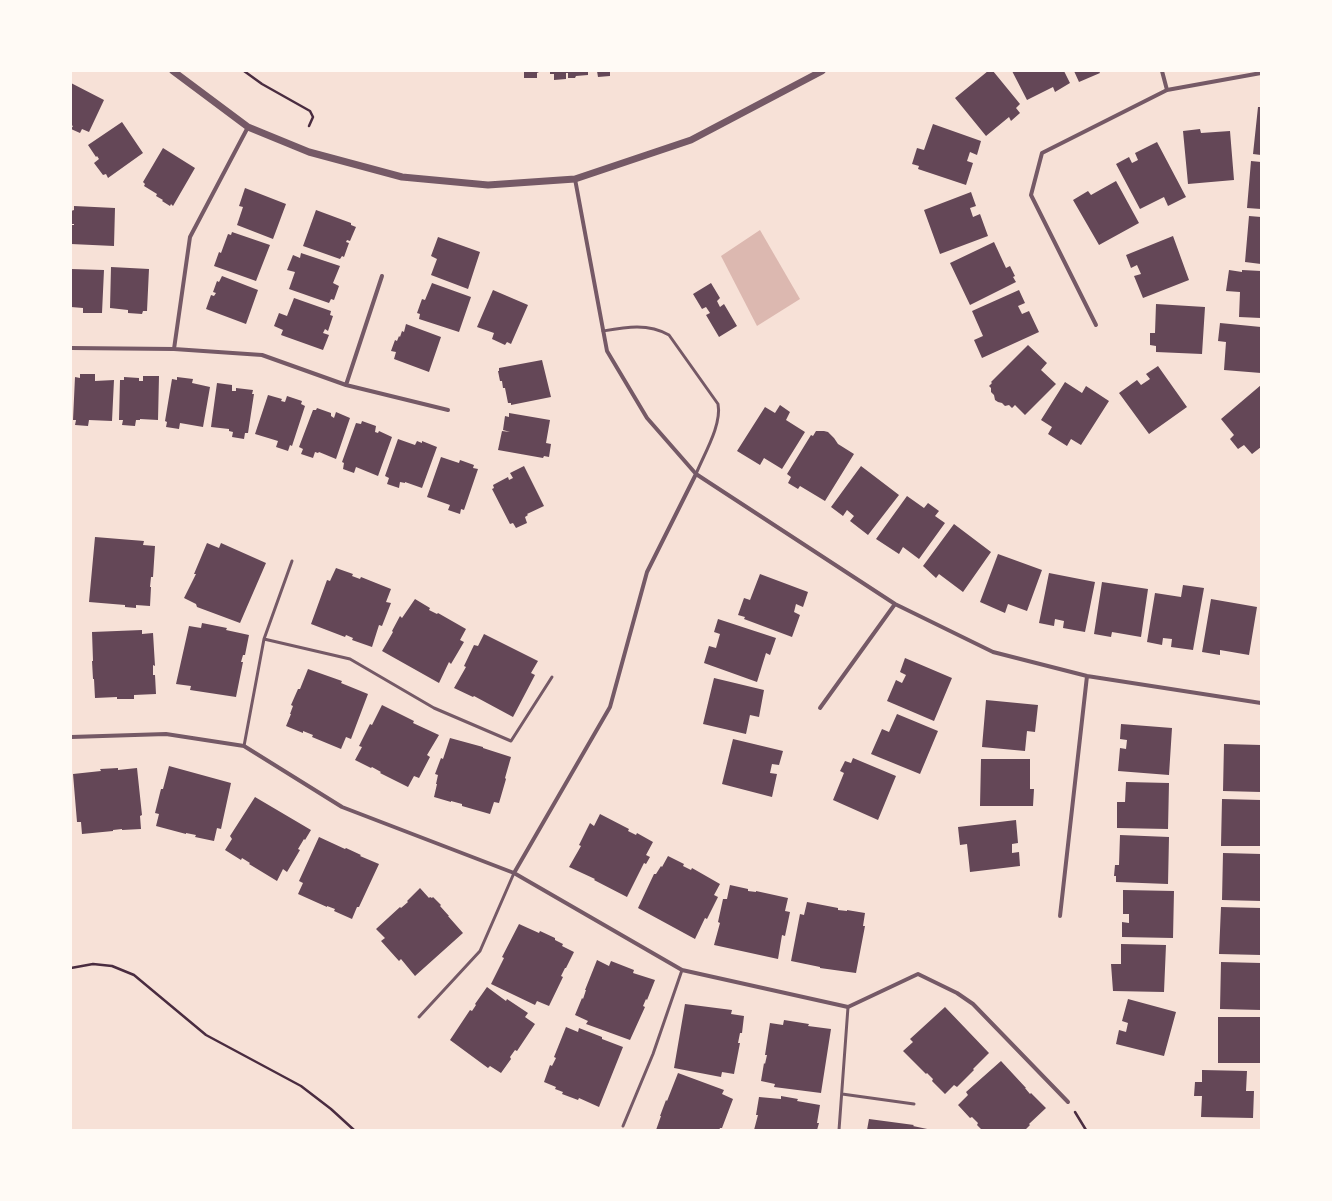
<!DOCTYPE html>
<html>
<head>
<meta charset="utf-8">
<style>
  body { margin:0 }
  #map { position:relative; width:1332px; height:1201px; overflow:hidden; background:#f7e1d7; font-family:"Open Sans",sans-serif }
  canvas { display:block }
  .frame { position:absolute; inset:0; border:72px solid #fffaf5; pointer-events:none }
</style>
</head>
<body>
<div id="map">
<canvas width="1332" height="1201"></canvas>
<div class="frame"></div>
</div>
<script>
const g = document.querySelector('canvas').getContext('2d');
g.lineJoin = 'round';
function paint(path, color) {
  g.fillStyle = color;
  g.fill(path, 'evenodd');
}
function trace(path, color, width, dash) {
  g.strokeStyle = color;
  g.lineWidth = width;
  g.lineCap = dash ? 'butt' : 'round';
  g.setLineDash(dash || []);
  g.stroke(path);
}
paint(new Path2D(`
  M760 230 800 299 757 326 721 256Z`), '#dcb8b0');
paint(new Path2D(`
  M524 71H539V72L537 73V78H524Z
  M550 71H588V75L576 76 575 78H568V73H566V79L554 80V74H550Z
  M597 71H610V76L598 77Z
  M988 71H993L1020 104 1016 108 1020 113 1011 121 1009 117 986 136 955 98Z
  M1012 71H1064L1070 83 1055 92 1053 87 1027 100Z
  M1074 71H1099L1100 73 1079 82Z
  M71 83 104 100 89 132 82 129 80 133 71 129 73 126 71 125Z
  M1258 107H1261V155L1253 154Z
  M122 122 143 153 108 178 106 174 103 175 94 163 99 159 97 156 96 157 88 145Z
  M933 124 981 141 977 155 970 152 967 161 973 163 966 185 918 169 919 166 912 164 917 148 924 150Z
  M1200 129 1201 133 1230 131 1234 180 1188 184 1183 131Z
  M1157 142 1186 197 1168 206 1164 197 1140 209 1116 164 1129 157 1132 163 1138 160 1135 153Z
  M163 148 195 168 173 206 171 204 170 206 162 201 163 200 156 196 157 194 144 186 145 184 143 182Z
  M1251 161 1261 162V209L1247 208Z
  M1116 181 1139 223 1099 245 1073 200 1088 191 1091 195Z
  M245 188 286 204 273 239 237 225 243 207 239 206Z
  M971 192 976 206 970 208 973 217 980 214 988 236 940 254 924 210Z
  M74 206 115 208 114 246 71 244V225H74V224H71V211L74 210Z
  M316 210 351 223V225L356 227 350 241 347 240 346 242 349 243 344 257 342 256 340 259 303 246Z
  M1249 216 1261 217V264L1245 262Z
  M232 232 270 245 256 281 214 266 219 252 221 253 228 234 231 235Z
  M1173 236 1189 280 1143 298 1134 276 1141 274 1137 265 1131 268 1126 255Z
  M438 237 480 252 468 289 431 275 437 259 431 256Z
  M994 242 1006 268 1010 266 1015 276 1013 277 1016 282 970 305 950 263Z
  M301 253 340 266 333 283 339 286 334 300 331 299 329 303 289 289 295 272 287 270 293 255 300 258Z
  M111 267 149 269 147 311H143L142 314 128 313V310L110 308Z
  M71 269 104 270 102 313H83V308L71 307Z
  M1229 270 1242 272V270L1261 271V318L1239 317 1240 292 1226 291Z
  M222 276 258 290 246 324 206 309 211 295 214 296 216 293 213 292 217 281 219 282Z
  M432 283 471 297 459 332 419 319 420 314 417 313 422 299 425 300Z
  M711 283 720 298 717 301 720 307 724 304 737 326 719 337 706 315 710 313 706 307 702 309 693 294Z
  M493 290 528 305 511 344 507 342 505 345 492 339 494 333 477 327Z
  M1019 290 1025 303 1018 306 1022 314 1029 311 1039 332 982 358 974 340 983 336 972 311Z
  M294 298 331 311 330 315 333 316 328 331 325 329 323 333 329 335 323 350 281 335 283 330 274 326 279 313 287 316Z
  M1156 304 1205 307 1202 354 1156 352V346L1150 345V333H1155Z
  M1220 323 1261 327V373L1224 370 1226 342 1218 341Z
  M406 324 441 337 429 372 394 359 396 352 391 351 395 340 397 341 399 336 400 337 402 331 404 332Z
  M1028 345 1047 363 1041 370 1056 384 1025 415 1015 405 1012 408 1009 405 1005 406 1002 403 998 402 995 400 994 395 991 392V388L989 386 992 383 991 382Z
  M542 360 551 397 511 405V403H508L505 388H503L502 381H500L498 371H499V368Z
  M1158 366 1187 407 1149 434 1119 393 1137 380 1141 385 1150 379 1146 374Z
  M80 374H95V381L114 380 112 421 89 420 88 426 75 425 76 420H73L75 377 80 378Z
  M143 376H159L158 420 140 419V420H136L135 426 122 425 123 420H119L120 380H124V377L139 378V381H143Z
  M177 377 193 379 192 383 210 387 203 427 180 423 179 429 166 427 167 422 165 421 172 379 177 380Z
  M1065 382 1082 393 1086 386 1109 401 1081 445 1071 439 1067 446 1048 434 1052 427 1041 420Z
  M217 383 232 385V391H236V388L253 390 252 394H254L248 433H245L244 439 232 437 233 432 229 431V429L211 427Z
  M1261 385V447L1252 454 1244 445 1238 449 1230 439 1234 435 1221 419Z
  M268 395 282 399 281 401 285 402 287 396 302 401 301 404 305 406 292 446 290 445 288 451 276 447 278 441 255 434Z
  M780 405 790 412 786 420 805 432 782 469 764 458 760 465 737 451 765 407 775 413Z
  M317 408 331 413V416L334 418 336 412 350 418 336 459 319 452 318 453 315 452 313 458 301 454 303 449 299 447 313 410H316Z
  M509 413 550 420 546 443 551 444 549 457 544 456 543 458 498 450 502 431 510 432 503 430 505 416 509 417Z
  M362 421 376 426 375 432 378 433 379 431 392 437 378 476 356 467 354 473 343 469 344 463 342 462 356 423 361 424Z
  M816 431H824L828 432 834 438 838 444 854 454 825 501 800 486 798 489 788 483 791 477 787 474 811 435 813 436Z
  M398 439 415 445 417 441 422 443V441L437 447 422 488 405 482V483L400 482 399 488 387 484 389 478 385 476Z
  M441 457 459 463 460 460 474 465 473 468 478 469 464 510 461 509 460 514 448 510 450 505 427 497Z
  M524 466 544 506 527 514 528 515 525 517 527 523 516 528 513 523 510 524 492 489 494 488 493 485 508 477 509 480 513 478 510 473Z
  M861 466 899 495 868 535 850 521 854 516 847 510 843 516 831 507Z
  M907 496 924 508 928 503 939 511 935 516 945 523 919 559 903 547 899 554 876 539Z
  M954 524 991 552 963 592 939 574 936 578 923 566Z
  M95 537 144 541 143 545 155 546 153 577H151L150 587H151L150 606 136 605V608L125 607V605L89 602Z
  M207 543 219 548 221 543 266 563 240 623 197 607 196 604 184 598 196 574H194Z
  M998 554 1042 570 1027 611 1008 604 1005 613 980 602Z
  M336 568 353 574 352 576 360 579 361 577 391 589 386 602 391 603 382 626 379 625 372 647 352 640 353 638 346 635 345 637 311 624 327 580 330 581Z
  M1049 573 1095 582 1085 632 1063 628 1064 621 1055 619 1054 626 1039 623Z
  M760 574 808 592 803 607 796 604 794 612 800 615 792 637 744 619 745 617 738 615 744 598 750 600Z
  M1102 582 1148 589 1141 637 1112 632 1111 637 1094 634Z
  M1183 585 1204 588 1193 650 1171 647 1172 639 1163 638 1162 645 1147 642 1155 593 1181 597Z
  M415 599 430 608 429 610 437 614 438 613 466 629 460 640 464 642 451 664 449 662 439 683 382 651 393 632 392 631 400 616 402 618Z
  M1211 599 1257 607 1249 655 1220 650V655L1202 652Z
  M718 619 776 638 770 655 766 653 757 682 704 663 709 646 716 648 720 634 714 632Z
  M202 623 227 628 226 630 249 635 245 655H243L241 662H243L236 697 190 690 191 686 176 684 189 626 201 628Z
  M142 630V634L153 633 155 666 153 665V675H155L156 694 134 695V699H117V697L95 698 94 679H93L92 661H93L92 632Z
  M484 634 538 661 531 673 535 675 513 717 474 696 473 697 454 688 466 667 464 666 474 645 478 646Z
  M905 658 952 678 934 721 887 701 896 680 902 683 906 675 900 672Z
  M308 669 342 681 341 683 368 694 351 739 346 737 341 749 312 737 313 735 303 731V733L286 726 291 714H290L293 706 291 705 298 689H300Z
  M714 678 764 690 759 717 750 715 746 734 703 724Z
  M986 700 1038 705 1035 732 1027 731 1025 751 982 747Z
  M382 705 414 721 413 723 439 735 427 755 430 757 419 778 414 776 408 787 380 773 381 772 372 767 371 768 355 760 362 747 359 746 370 724 372 725Z
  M897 714 938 731 920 774 871 754 882 729 889 732Z
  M1121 724 1172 728 1169 775 1118 771 1120 748 1126 749 1127 740 1120 739Z
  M450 738 483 747V748L511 757 505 778 506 779 499 803 494 802 490 814 462 806V804L451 801V802L434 797 437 784H436L438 775 435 774 441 758 443 759Z
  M733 739 783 751 779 765 772 764 770 773 777 774 772 797 722 784Z
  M1224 744 1261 745V792L1223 791Z
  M853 758 896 776 878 820 833 800 844 773 840 771 845 761 851 763Z
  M981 759H1030V789H1034L1033 806H980Z
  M169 766 231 783 221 829 217 828 214 841 195 837 196 835 186 833V834L156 826 159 814 155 813 161 789H163Z
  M118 768V770L137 768 142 815 140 816 141 829 122 830V829L113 830V831L82 834 81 822H77L73 774 101 771 100 769Z
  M1126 782 1169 783 1168 829 1117 828V802H1125Z
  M255 797 311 830 305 840 304 839 298 849 300 850 287 872 283 869 277 881 249 864 250 863 242 858 241 860 225 850 232 839 230 836Z
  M1222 799 1261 800V846H1221Z
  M600 814 629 829 628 831 636 835 637 833 653 842 646 855 650 857 646 864 644 863 627 897 594 880 595 879 569 867 581 846 579 845 590 823 594 826Z
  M1016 820 1018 843 1012 844V853L1019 852 1020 866 970 872 967 844 960 845 958 827Z
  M1120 835 1169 837 1168 884 1116 882V876H1114L1115 865H1119Z
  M319 837 345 849 346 848 361 855 360 856 379 864 359 907H357L352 919 334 911 335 909 327 906V907L298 894 303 883 299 881Z
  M1223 853 1261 854V901L1222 900Z
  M668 856 684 864 683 866 691 870 692 868 720 884 714 895 718 897 707 919 705 918 695 939 638 908 654 874H656L661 866 662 867Z
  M730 885 748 889V891L756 892V891L788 898 785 911 790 912 785 936 782 935 778 959 714 945 720 923 718 922 723 899H727Z
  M420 888 429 898 430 897 432 898 433 897 441 905 440 906 449 916H448L463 933 415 976 401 959 399 961 381 941 385 938 376 929 400 907 401 908 408 902 407 901Z
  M1123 890 1174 891 1173 938 1122 937V922L1129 923V914H1123Z
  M807 902 838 908V910L847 911V910L865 913 863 926H865L856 973 820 968V967L791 961 800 914 804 915Z
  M1221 907 1261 908V955L1219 954Z
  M519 924 539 933 540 931 555 938V940L563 944 562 946 574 952 566 968H565L561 976 563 977 549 1006 537 1001 535 1005 491 984 504 958 502 957Z
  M1121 944 1166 945 1164 992 1113 991 1111 964H1121Z
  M597 960 609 966 611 961 634 970 633 973 655 980 647 1000 646 999 643 1006 645 1007 630 1040 586 1024 588 1021 575 1015 582 998 583 999 586 990H585Z
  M1221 962 1261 963V1010L1220 1009Z
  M487 987 506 1001 507 999 528 1013 525 1017 535 1024 517 1051 515 1050 510 1057 511 1059 501 1073 490 1066 488 1068 450 1040 470 1010 472 1011 476 1005 475 1004Z
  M1128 999 1176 1012 1164 1056 1116 1044 1119 1030 1126 1032 1128 1023 1122 1021Z
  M685 1004 732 1010 731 1014 744 1016 742 1033H740L738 1043H740L734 1074 722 1072 721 1077 674 1068Z
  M945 1007 989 1053 973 1069 974 1070 957 1087 954 1085 945 1094 932 1081 933 1079 927 1073 926 1074 903 1051 913 1042 910 1039Z
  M1218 1017H1261V1063H1218Z
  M784 1020 809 1024 808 1026 831 1029 821 1093 774 1087 775 1084 761 1081 764 1063 765 1064 767 1055H765L770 1023 783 1025Z
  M566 1027 578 1032 579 1028 602 1037V1039L623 1047 599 1107 579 1098 578 1100 562 1094 563 1092 555 1089 556 1087 544 1082 550 1065 552 1066 556 1058 554 1057Z
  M1001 1061 1026 1088H1025L1030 1094 1031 1093 1046 1108 1029 1124 1030 1125 1025 1130H982L977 1125 978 1123 972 1117 970 1118 958 1105 968 1095 966 1092Z
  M1202 1070 1247 1071 1246 1091H1254L1253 1118 1201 1117 1202 1096H1194L1195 1082H1202Z
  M678 1073 724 1090 722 1094 733 1099 722 1128H720L719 1130H656L661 1116H660L666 1100 667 1101Z
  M781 1096 798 1099 797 1101 820 1105 817 1123H819L817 1130H754L758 1115H756L759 1097 781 1099Z
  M869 1119 914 1125 913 1126 932 1130H867Z`), '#644757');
trace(new Path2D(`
  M244 71 262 84 310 111 313 117 309 126
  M71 968 93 964 112 966 134 975 206 1035 301 1086 331 1109 354 1130
  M1075 1112 1086 1130`), '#4a2c40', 2.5);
trace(new Path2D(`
  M603 331C626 327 648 323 669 335L718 404C722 425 704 454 696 474
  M264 639 350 659 434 708 511 741 552 677
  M244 746 264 639 292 561
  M419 1017 480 951 514 873
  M842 1094 914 1104
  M623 1126 653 1054 682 970
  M839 1130 848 1007`), '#755966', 3);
trace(new Path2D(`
  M1162 71 1167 90
  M575 179 607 351 647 418 696 474 895 604 993 652 1087 676 1261 703
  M1096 325 1031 195 1042 153 1167 90 1261 73
  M71 348 174 349 262 355 346 385 448 410
  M174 349 190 237 248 127
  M346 385 382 276
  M820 708 895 604
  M71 737 166 734 244 746 342 807 514 873 682 970 848 1007 918 974 957 993 973 1004 1068 1102
  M514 873 610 707 647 572 696 474
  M1060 916 1087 676`), '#755966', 4);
trace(new Path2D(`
  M173 71 248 127 309 152 402 177 488 185 575 179 691 140 822 71`), '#755966', 7);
</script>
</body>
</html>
